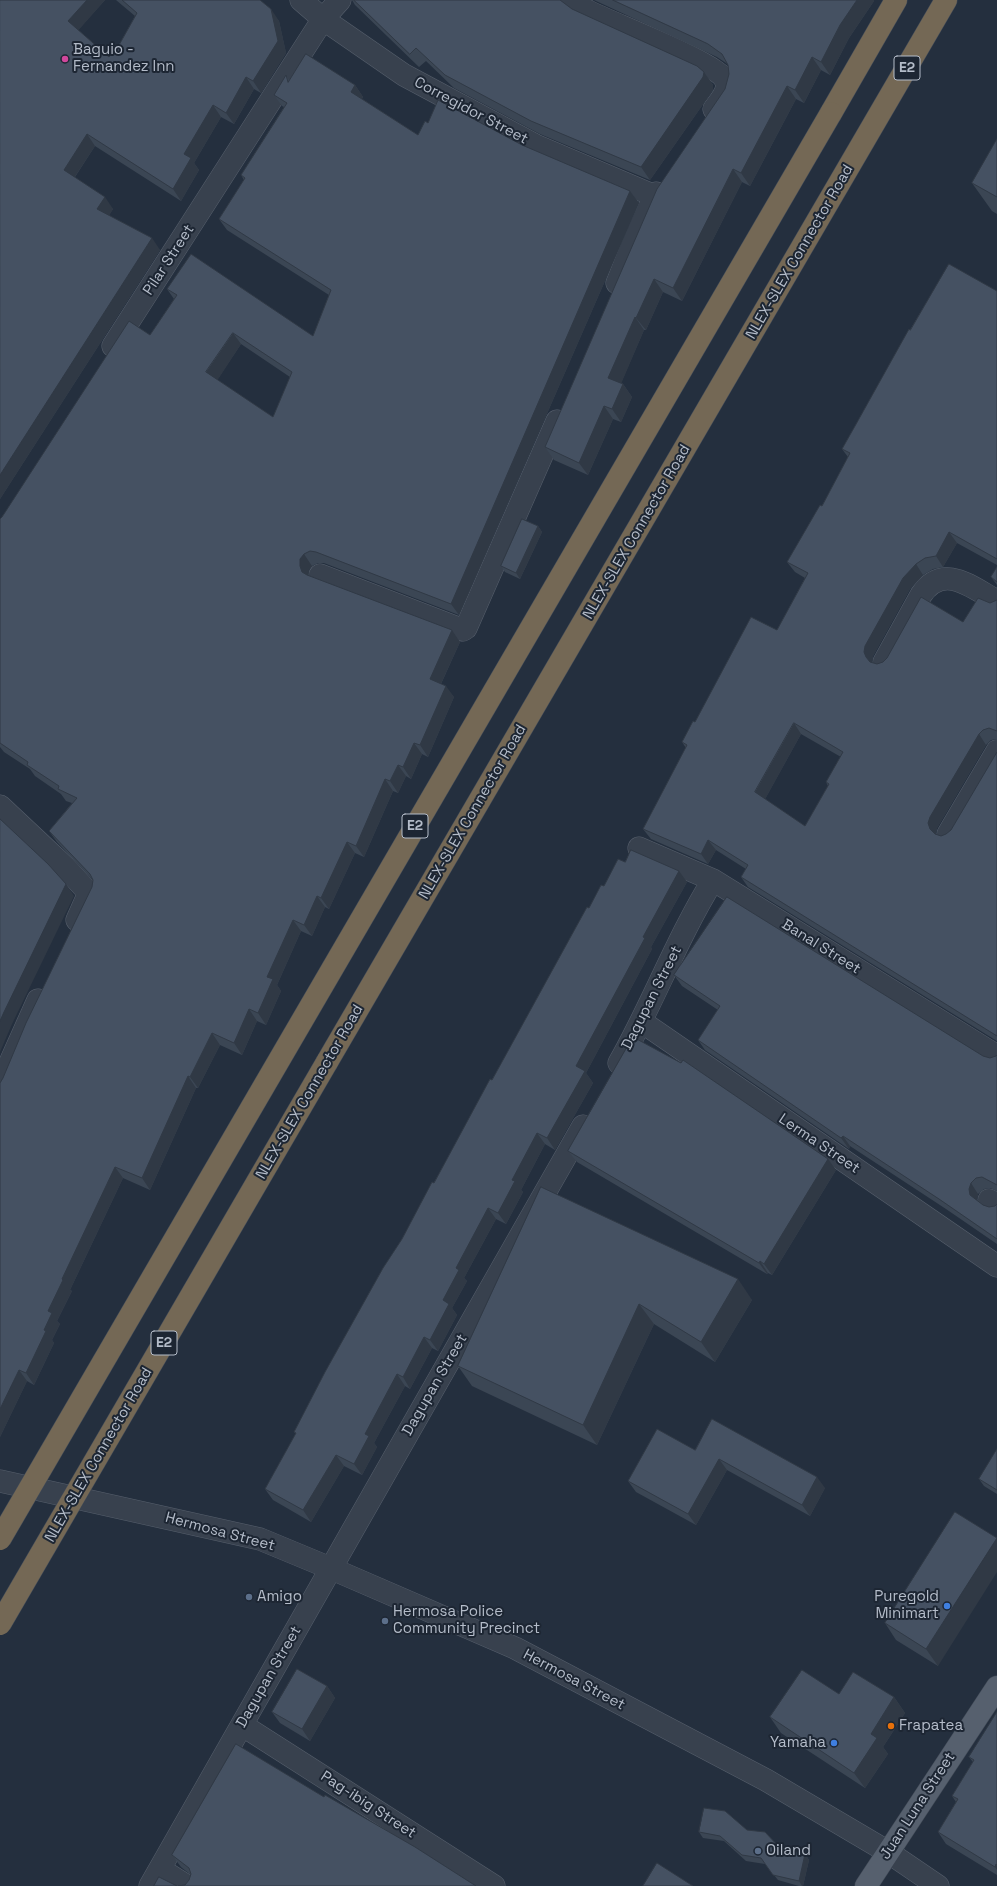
<!DOCTYPE html>
<html>
<head>
<meta charset="utf-8">
<style>
  body { margin:0 }
  canvas { display:block; background:#242f3e }
</style>
</head>
<body>
<canvas width="997" height="1886"></canvas>
<script>
const g = document.querySelector('canvas').getContext('2d');
g.lineJoin = 'round';
function trace(path, color, width, dash) {
  g.strokeStyle = color;
  g.lineWidth = width;
  g.lineCap = dash ? 'butt' : 'round';
  g.setLineDash(dash || []);
  g.stroke(path);
}
function paint(path, color) {
  g.fillStyle = color;
  g.fill(path, 'evenodd');
}
function label(font, color, halo, rows, align = 'center') {
  g.font = font + ' "Space Grotesk",sans-serif';
  g.lineWidth = 4;
  g.setLineDash([]);
  g.textBaseline = 'middle';
  g.strokeStyle = halo;
  g.fillStyle = color;
  for (const [text, x, y, turn = 0] of rows) {
    g.save();
    g.translate(x, y);
    g.rotate((+turn || 0) * Math.PI / 180);
    g.textAlign = isNaN(turn) ? turn : align;
    if (halo) g.strokeText(text, 0, 0);
    g.fillText(text, 0, 0);
    g.restore();
  }
}
const minor = new Path2D(`
  M301 0 323 19 404 75 535 145 655 196
  M570 0C576 4 582 8 588 11 610 23 721 64 726 82 729 91 719 102 714 109
  M617 283 635 238 656 193
  M113 346 323 19 340 0
  M320 575 463 630 466 628 557 421
  M884 662 921 595C943 562 971 587 997 601
  M0 806 65 867 89 893 77 920
  M948 834 997 751
  M639 848 713 880 997 1056
  M642 1022 997 1266
  M619 1063C653 1003 677 938 713 880
  M0 1085 38 1000
  M989 1200 997 1205
  M0 1481 260 1539 330 1568 515 1648 766 1780 888 1852 938 1886
  M242 1725 494 1886
  M160 1869 187 1886
  M150 1886 583 1126`);
const major = new Path2D(`
  M866 1886 997 1687`);
const highway = new Path2D(`
  M831 113 896 0
  M327 1062 946 0`);
trace(minor, '#565f6c', 23);
trace(major, '#414a57', 23);
trace(highway, '#434c59', 23);
trace(minor, '#38414e', 22);
trace(major, '#56606e', 22);
trace(highway, '#746855', 22);
const highwayBridge = new Path2D(`
  M0 1539 831 113
  M0 1624 327 1062`);
trace(highwayBridge, '#434c59', 23, []);
trace(highwayBridge, '#746855', 22);
paint(new Path2D(`
  M0 0H105L78 30 109 57 114 54 135 16 116 0H260L279 21 286 53 261 93 254 89 234 124 221 117 194 163 199 170 181 201 95 146 75 177 113 209 109 215 160 250 0 499Z
  M352 0H560L572 9 704 72 713 85V90L650 180 540 134 454 88 426 61 419 67 355 5Z
  M594 0H874V1L849 38 830 75 821 70 804 103 796 99 750 186 742 182 682 301 663 292 646 330H644L621 383 623 384 632 397 621 422 613 419 588 475 554 460 545 447 725 89 729 74V65L717 57Z
  M286 75 289 80 355 85 363 97 362 99 418 135 428 123 522 145 630 191 639 203 459 615 324 563H318L312 566 309 570 308 575 452 630 460 642 441 684 454 697 428 757 422 754 411 779 406 776 398 793 393 791 364 857 355 853 329 909 325 907 312 936 301 931 277 985 281 991 266 1025 257 1021 242 1055 220 1045 198 1088H196L150 1190 123 1178 70 1290 72 1291 57 1321 60 1324 52 1340 54 1343 34 1385 27 1381 0 1437V1083L3 1078 92 887 93 880 57 842 49 831 72 803 66 801 61 794 35 776 30 769 4 752 0 747V519L150 335 174 299 167 289 313 336 329 295 227 230 219 219 244 180 241 175 284 107 282 106 274 95ZM241 344 290 377 273 417 217 380Z
  M997 139V214L992 211 972 183Z
  M997 291V565L957 543 943 567 933 569 923 575 910 589 873 656 872 662 877 664 883 662 963 622 990 603 997 600V739L991 740 986 745 937 828 936 833V835L941 836 946 834 951 830 997 752V1041L748 887 741 877 746 869 716 850 708 864 651 839 643 829 686 748 682 742 695 722 777 630 805 578 795 572 787 562 822 506 848 457 842 449 910 330ZM801 734 841 757 826 782 828 786 805 826 765 799Z
  M538 526 542 532 520 579 505 572 501 566Z
  M997 567V585L991 577Z
  M625 862 687 882 651 947 652 949 586 1073 593 1083 555 1150 545 1144 521 1190 523 1192 506 1224 496 1219 464 1278 467 1281 452 1308 457 1315 438 1351 432 1348 410 1389 405 1386 374 1443 377 1447 362 1475 344 1466 311 1522 273 1500 265 1489 296 1434 294 1432 402 1239 589 908 604 886Z
  M674 975 990 1058 996 1056 997 1055V1191L990 1188 984 1189 978 1194 977 1199 983 1205 989 1207 995 1206 997 1204V1244L946 1209 850 1146 849 1149 705 1050 698 1040 718 1010 682 986Z
  M568 1151 836 1170 772 1275 768 1273 767 1274 577 1162Z
  M541 1187 752 1300 715 1362 654 1324 597 1445 472 1386 458 1366Z
  M997 1449V1494L984 1486 979 1479Z
  M695 1450 825 1488 810 1516 727 1470 696 1525 636 1492 628 1481Z
  M955 1512 938 1666 896 1640 885 1623Z
  M327 1686 335 1698 310 1741 280 1723 272 1712Z
  M839 1694 894 1697 905 1713 883 1747 888 1754 865 1788 781 1733 770 1717Z
  M997 1712V1875L946 1844 938 1832 956 1802 952 1796 973 1762 969 1757Z
  M324 1797 415 1847 185 1885 189 1880 191 1875 181 1867 172 1855Z
  M747 1830 780 1848 805 1854 809 1860 803 1886H799L778 1880 765 1864 746 1861 724 1841 703 1838 699 1832Z`), '#3b4654');
paint(new Path2D(`
  M87 0H105L76 33 68 21Z
  M857 0H874V1L849 38 830 75 821 62 840 25Z
  M271 9 279 21 286 53 261 93 253 81Z
  M812 57 821 70 804 103 795 90Z
  M704 72 713 85V90L650 180 641 167Z
  M246 77 254 89 234 124 226 113Z
  M355 85 363 97 359 103 351 92Z
  M787 86 796 99 750 186 741 173Z
  M213 105 221 117 194 163 199 170 181 201 173 189 184 154Z
  M87 134 95 146 72 181 64 170Z
  M733 169 742 182 682 301 673 288Z
  M630 191 639 203 459 615 451 604Z
  M105 197 113 209 106 221 97 209Z
  M152 238 160 250 0 499V475Z
  M654 279 663 292 646 330 636 318Z
  M635 317 644 330 618 391 608 378Z
  M233 333 241 344 215 384 206 372Z
  M623 384 632 397 621 422 612 409Z
  M604 406 613 419 588 475 579 463Z
  M538 526 542 532 520 579 516 573Z
  M949 532 957 543 943 567 936 556Z
  M304 554 312 566 309 570 308 577 302 572 300 566V559Z
  M916 564 923 575 910 589 873 656 872 663 873 668 866 657 864 652 865 646 903 578Z
  M452 630 460 642 438 690 430 679Z
  M446 686 454 697 428 757 420 745Z
  M794 723 801 734 763 803 755 792Z
  M979 734 986 745 937 828 936 833 937 840 930 829 928 823 930 817Z
  M414 743 422 754 411 779 403 767Z
  M398 765 406 776 398 793 390 781Z
  M385 779 393 791 364 857 356 846Z
  M708 840 716 850 708 864 701 854Z
  M347 842 355 853 329 909 321 898Z
  M679 871 687 882 651 947 652 949 586 1073 593 1083 555 1150 547 1138 576 1066 643 937Z
  M66 884 74 896 12 1024 0 1052V1021L4 1012Z
  M317 896 325 907 312 936 304 925Z
  M293 920 301 931 277 985 281 991 266 1025 258 1013 267 977Z
  M249 1009 257 1021 242 1055 234 1043Z
  M212 1033 220 1045 198 1088 190 1077Z
  M188 1076 196 1088 150 1190 142 1178Z
  M537 1133 545 1144 521 1190 523 1192 506 1224 498 1213 512 1180Z
  M843 1136 850 1146 849 1149 841 1138Z
  M828 1159 836 1170 772 1275 764 1264Z
  M115 1167 123 1178 70 1290 72 1291 57 1321 60 1324 52 1340 54 1343 34 1385 26 1373 44 1330 48 1311 62 1279Z
  M971 1183 978 1194 977 1199 978 1206 970 1195 969 1189Z
  M488 1208 496 1219 464 1278 467 1281 452 1308 457 1315 438 1351 430 1340 443 1300 456 1268Z
  M760 1261 768 1273 767 1274 759 1263Z
  M738 1279 752 1300 715 1362 701 1342Z
  M639 1304 654 1324 597 1445 583 1425Z
  M424 1337 432 1348 410 1389 403 1377Z
  M19 1370 27 1381 0 1437V1409Z
  M397 1374 405 1386 374 1443 377 1447 362 1475 354 1464 365 1434Z
  M336 1455 344 1466 311 1522 303 1510Z
  M719 1459 727 1470 696 1525 688 1514Z
  M817 1477 825 1488 810 1516 802 1505Z
  M997 1538V1572L938 1666 926 1649Z
  M327 1686 335 1698 310 1741 302 1729Z
  M894 1697 905 1713 883 1747 888 1754 865 1788 854 1773 871 1734Z
  M805 1854 809 1860 803 1886H802L799 1881Z
  M996 1864 997 1866V1870L995 1867Z`), '#303945');
const building = new Path2D(`
  M0 0H87L68 21 109 57 112 53 114 54 137 13 122 0H260L271 9 278 41 253 81 246 77 226 113 213 105 184 154 191 158 173 189 87 134 64 170 105 197 97 209 152 238 0 475Z
  M354 0H560L572 9 697 66 704 72 703 77 641 167 531 121 445 75 416 48 410 54Z
  M613 0H857L840 25 821 62 812 57 795 90 787 86 741 173 733 169 673 288 654 279 636 318 635 317 608 378 623 384 612 409 604 406 579 463 545 447 657 189 725 89 729 74 728 65 722 54 708 44Z
  M306 54 355 85 351 92 418 135 425 121 428 123 438 100 522 145 630 191 451 604 316 552 310 551 304 554 300 559V566L302 572 307 575 452 630 430 679 446 686 420 745 414 743 403 767 398 765 390 781 385 779 356 846 347 842 321 898 317 896 304 925 293 920 267 977 273 979 258 1013 249 1009 234 1043 212 1033 190 1077 188 1076 142 1178 115 1167 62 1279 63 1280 48 1311 52 1313 44 1330 46 1331 26 1373 19 1370 0 1409V1083L3 1078 26 1023 92 887 93 880 90 874 49 831 77 798 58 789 59 786 27 765 28 762 0 743V519L2 517 129 321 150 335 177 295 167 289 191 254 313 336 331 290 219 219 245 178 241 175 287 103 274 95 286 75 288 82ZM233 333 292 372 273 417 206 372Z
  M997 139V197L972 183Z
  M949 264 997 291V559L949 532 936 556 925 558 916 564 903 578 865 646 864 652 866 657 870 662 877 664 883 662 887 658 921 597 963 622 978 598 990 603 997 600V731L989 728 983 730 979 734 930 817 928 823 930 829 935 834 941 836 946 834 951 830 997 752V1036L741 877 748 865 708 840 701 854 643 829 687 745 682 742 693 721 695 722 751 617 777 630 808 573 787 562 820 505 822 506 850 453 842 449 855 426 909 329 910 330ZM794 723 843 752 826 782 829 784 805 826 755 792Z
  M522 519 538 526 516 573 501 566Z
  M997 567V582L991 577Z
  M0 819 48 864 66 884 4 1012 0 1021Z
  M631 850 679 871 643 937 645 938 576 1066 585 1071 547 1138 537 1133 512 1180 515 1181 498 1213 488 1208 456 1268 459 1270 443 1300 449 1304 430 1340 424 1337 403 1377 397 1374 365 1434 369 1436 354 1464 336 1455 303 1510 265 1489 296 1433 294 1432 325 1372 383 1268 402 1239 432 1182 434 1183 490 1079 492 1080 587 907 589 908 601 885 604 886 618 859 625 862Z
  M727 897 983 1056 990 1058 996 1056 997 1055V1185L982 1177 976 1178 971 1183 969 1189 970 1195 983 1205 989 1207 995 1206 997 1204V1239L939 1199 843 1136 841 1138 698 1040 720 1006 674 975Z
  M633 1037 681 1063 683 1060 828 1159 764 1264 760 1261 759 1263 568 1151Z
  M541 1187 738 1279 701 1342 639 1304 583 1425 458 1366Z
  M712 1419 817 1477 802 1505 719 1459 688 1514 628 1481 657 1429 695 1450Z
  M997 1449V1490L979 1479Z
  M955 1512 997 1538 926 1649 885 1623Z
  M297 1669 327 1686 302 1729 272 1712Z
  M802 1670 839 1694 853 1672 894 1697 871 1734 877 1738 854 1773 770 1717Z
  M997 1712V1865L996 1864 995 1867 938 1832 958 1799 952 1796 974 1760 969 1757Z
  M236 1744 324 1797 325 1795 415 1847 476 1886H178L185 1885 189 1880 191 1874 189 1868 172 1855Z
  M704 1808 725 1811 747 1830 765 1832 780 1848 805 1854 799 1881 773 1875 761 1858 742 1855 720 1836 699 1832Z
  M657 1863 693 1886H643Z
  M159 1877 177 1886H154Z`);
paint(building, '#455162');
trace(building, '#303945', 1);
for (const [x, y, r, color] of [
  [65,59,4,"#d1479c"],
  [249,1597,4,"#5c6f8a"],
  [947,1606,4,"#3f7fe0"],
  [385,1621,4,"#5c6f8a"],
  [891,1726,4,"#e8710a"],
  [834,1743,4,"#3f7fe0"],
  [758,1851,4,"#5c6f8a"]
]) {
  const dot = new Path2D();
  dot.arc(x, y, r, 0, 2 * Math.PI);
  g.fillStyle = color;
  g.fill(dot);
  trace(dot, '#1d2633', 1.5);
}
for (const [x, y, w] of [
  [907,68,26],
  [415,826,26],
  [164,1343,26]
]) {
  const box = new Path2D();
  box.roundRect(x - w / 2, y - 12, w, 24, 3);
  g.fillStyle = '#1d2633';
  g.fill(box);
  trace(box, '#b4bcc9', 1);
}
label('bold 14px', '#b4bcc9', null, [
  ["E2",907,68],
  ["E2",415,826],
  ["E2",164,1343]
]);
label('15px', '#b4bcc9', '#1d2633', [
  ["Baguio -",73,50],
  ["Fernandez Inn",73,67],
  ["Amigo",257,1597],
  ["Puregold",939,1597,"right"],
  ["Minimart",939,1614,"right"],
  ["Hermosa Police",393,1612],
  ["Community Precinct",393,1629],
  ["Frapatea",899,1726],
  ["Yamaha",826,1743,"right"],
  ["Oiland",766,1851]
], 'left');
label('15px', '#b4bcc9', '#1d2633', [
  ["Corregidor Street",471,111,28],
  ["NLEX-SLEX Connector Road",800,252,-60],
  ["Pilar Street",169,260,-57],
  ["NLEX-SLEX Connector Road",637,532,-60],
  ["NLEX-SLEX Connector Road",473,812,-60],
  ["Banal Street",821,947,32],
  ["Dagupan Street",652,998,-63],
  ["NLEX-SLEX Connector Road",310,1092,-60],
  ["Lerma Street",819,1144,34],
  ["Dagupan Street",435,1385,-60],
  ["NLEX-SLEX Connector Road",99,1455,-60],
  ["Hermosa Street",220,1532,15],
  ["Dagupan Street",269,1677,-60],
  ["Hermosa Street",574,1680,28],
  ["Pag-ibig Street",368,1805,33],
  ["Juan Luna Street",918,1806,-57]
]);
</script>
</body>
</html>
